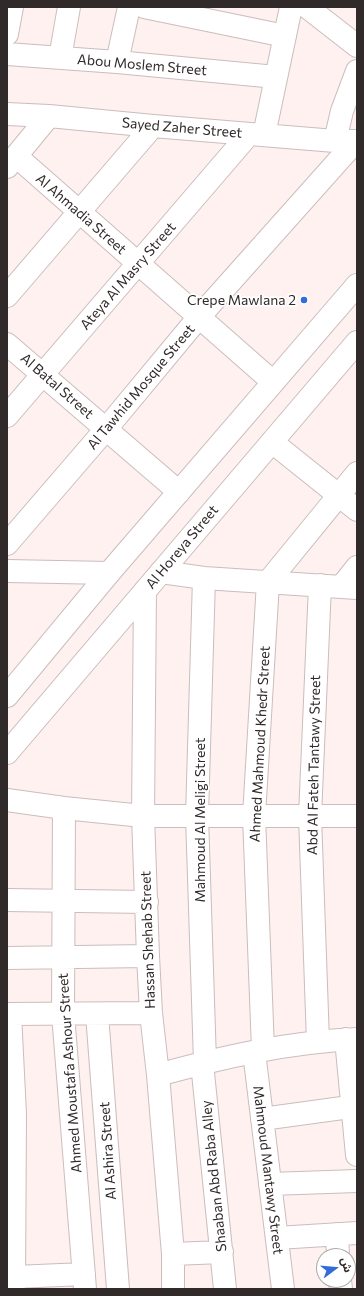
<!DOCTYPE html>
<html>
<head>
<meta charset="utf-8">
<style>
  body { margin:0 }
  #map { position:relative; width:364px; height:1296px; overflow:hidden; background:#fff1f0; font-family:Commissioner,"Noto Sans Arabic",sans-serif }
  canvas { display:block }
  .frame { position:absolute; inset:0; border:8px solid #302a2a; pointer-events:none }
  .north { position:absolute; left:316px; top:1248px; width:40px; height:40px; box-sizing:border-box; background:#fff; border:1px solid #acaaaa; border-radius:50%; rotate:74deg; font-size:11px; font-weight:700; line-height:16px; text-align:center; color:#302a2a }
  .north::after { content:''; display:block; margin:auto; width:14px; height:18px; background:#326bda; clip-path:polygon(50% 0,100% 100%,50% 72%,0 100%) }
</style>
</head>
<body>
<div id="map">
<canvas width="364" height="1296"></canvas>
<div class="frame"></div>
<div class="north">ش</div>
</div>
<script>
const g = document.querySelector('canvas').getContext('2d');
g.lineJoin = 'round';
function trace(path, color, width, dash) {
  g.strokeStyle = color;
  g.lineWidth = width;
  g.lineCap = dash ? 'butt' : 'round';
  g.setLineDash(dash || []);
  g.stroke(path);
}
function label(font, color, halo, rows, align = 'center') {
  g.font = font + ' Commissioner,sans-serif';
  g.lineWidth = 3.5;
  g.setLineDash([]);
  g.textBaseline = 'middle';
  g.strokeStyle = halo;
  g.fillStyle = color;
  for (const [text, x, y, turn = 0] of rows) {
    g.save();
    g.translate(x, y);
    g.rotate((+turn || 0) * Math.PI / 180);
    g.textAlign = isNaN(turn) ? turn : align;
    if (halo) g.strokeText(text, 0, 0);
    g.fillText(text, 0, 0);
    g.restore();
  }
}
const minor = new Path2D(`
  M144 7 285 36
  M307 7 357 46
  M7 34 12 7
  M7 54 117 62 276 77
  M60 58 69 7
  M117 62 129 7
  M7 114 49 116 153 126 335 141H357
  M264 135 291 7
  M335 141 342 111 357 71
  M16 156 273 382
  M7 167 49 116
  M7 296 153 126
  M7 344 179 492
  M7 416 249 134
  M272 442 357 510
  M7 544 106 429 199 317 356 141
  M7 571 109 573
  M161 572 204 578 357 588
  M204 578 197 816 205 1062
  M341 587 357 567
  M145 591 143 816 148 956 151 1013 158 1075 173 1254V1289
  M7 800 64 808 143 816H357
  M64 808 63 1014 85 1289
  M7 900 147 902
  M7 958 148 956
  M7 1014 151 1013
  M10 1014 15 1114 14 1289
  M97 1014 118 1289
  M346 1039 357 1155
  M318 1042 310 816 320 585
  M263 1050 254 816 268 582 357 473
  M254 1052 283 1289
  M202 1063 225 1289
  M158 1075C223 1057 289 1042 357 1039
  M262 1119 357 1106
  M270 1184 357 1181
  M337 1234 338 1256
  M277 1238 357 1233
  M173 1254 222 1252
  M15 1277 84 1274
  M340 1280 341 1289`);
const major = new Path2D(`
  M7 696 109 573 357 285
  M7 753 357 342`);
trace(minor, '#cbbdbd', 24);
trace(major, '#cbbdbd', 24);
trace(minor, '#fff', 22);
trace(major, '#fff', 22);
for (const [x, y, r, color] of [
  [304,300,4,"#326bda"]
]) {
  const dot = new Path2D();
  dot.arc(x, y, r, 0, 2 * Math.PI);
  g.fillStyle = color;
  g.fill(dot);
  trace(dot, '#fff', 1.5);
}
label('14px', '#302a2a', '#fff', [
  ["Abou Moslem Street",142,65,5],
  ["Sayed Zaher Street",182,128,5],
  ["Al Ahmadia Street",81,214,41],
  ["Ateya Al Masry Street",128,276,-49],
  ["Al Batal Street",57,386,41],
  ["Al Tawhid Mosque Street",141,387,-50],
  ["Al Horeya Street",182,547,-50],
  ["Ahmed Mahmoud Khedr Street",260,744,-87],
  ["Abd Al Fateh Tantawy Street",314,765,-89],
  ["Mahmoud Al Meligi Street",200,820,-90],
  ["Hassan Shehab Street",148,940,-92],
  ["Ahmed Moustafa Ashour Street",70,1073,-94],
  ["Al Ashira Street",108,1151,-94],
  ["Mahmoud Mantawy Street",268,1170,83],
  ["Shaaban Abd Raba Alley",214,1176,-96]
]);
label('14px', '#302a2a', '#fff', [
  ["Crepe Mawlana 2",296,300]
], 'right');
</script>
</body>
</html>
